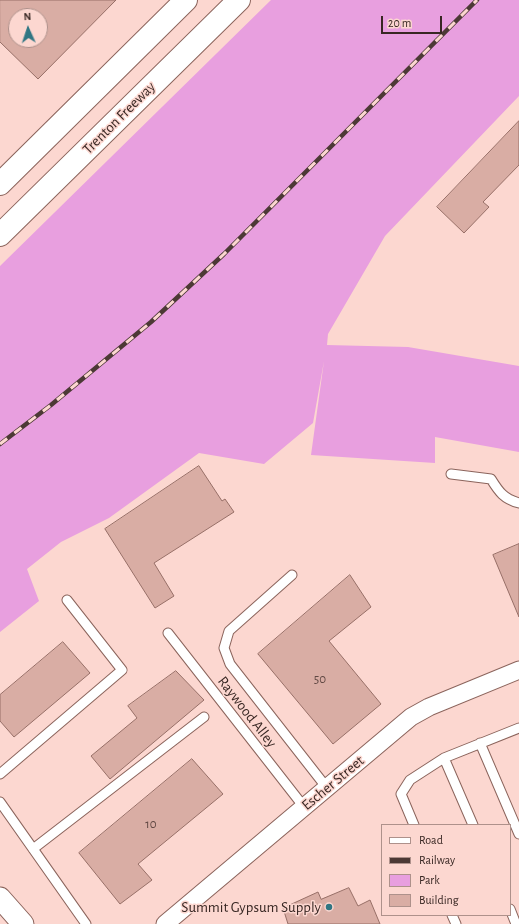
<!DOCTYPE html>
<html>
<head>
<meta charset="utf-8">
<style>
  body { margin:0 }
  #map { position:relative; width:519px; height:924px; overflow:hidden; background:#fcd7d0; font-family:"Alegreya Sans",sans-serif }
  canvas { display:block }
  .legend { position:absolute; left:381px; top:824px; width:130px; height:92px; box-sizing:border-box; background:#fcd7d0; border:1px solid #ae918b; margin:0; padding:5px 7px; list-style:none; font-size:12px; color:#382723 }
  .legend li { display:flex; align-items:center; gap:8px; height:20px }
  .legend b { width:20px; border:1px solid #ae918b }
  .north { position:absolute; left:8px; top:8px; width:40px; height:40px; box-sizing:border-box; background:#fcd7d0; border:1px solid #ae918b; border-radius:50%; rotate:357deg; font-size:11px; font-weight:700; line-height:16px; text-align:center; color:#382723 }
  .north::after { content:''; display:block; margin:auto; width:14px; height:18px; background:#307683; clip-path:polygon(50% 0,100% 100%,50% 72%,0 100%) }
  .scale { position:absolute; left:381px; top:16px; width:61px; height:18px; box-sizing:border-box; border:2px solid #382723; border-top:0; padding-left:5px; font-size:12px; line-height:14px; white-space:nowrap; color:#382723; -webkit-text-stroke:3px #fcd7d0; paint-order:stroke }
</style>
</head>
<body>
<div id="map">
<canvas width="519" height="924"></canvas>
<ul class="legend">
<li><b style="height:5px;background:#fff"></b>Road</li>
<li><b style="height:5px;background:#4c3935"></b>Railway</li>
<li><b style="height:11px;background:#e89fdf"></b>Park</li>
<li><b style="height:11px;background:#d9ada4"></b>Building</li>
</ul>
<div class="north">N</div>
<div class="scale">20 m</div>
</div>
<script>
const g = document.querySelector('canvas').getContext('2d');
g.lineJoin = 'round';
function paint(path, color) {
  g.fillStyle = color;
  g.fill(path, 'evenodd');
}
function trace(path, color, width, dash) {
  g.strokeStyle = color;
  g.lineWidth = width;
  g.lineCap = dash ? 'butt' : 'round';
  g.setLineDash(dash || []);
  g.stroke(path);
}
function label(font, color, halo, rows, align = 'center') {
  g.font = font + ' "Alegreya Sans",sans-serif';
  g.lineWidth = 3;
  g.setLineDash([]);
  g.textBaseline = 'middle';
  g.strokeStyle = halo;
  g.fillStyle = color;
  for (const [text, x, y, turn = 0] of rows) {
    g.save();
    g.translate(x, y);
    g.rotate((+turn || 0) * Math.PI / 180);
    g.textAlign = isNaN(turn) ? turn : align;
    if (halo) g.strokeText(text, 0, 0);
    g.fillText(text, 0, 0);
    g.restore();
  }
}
paint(new Path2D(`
  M271 0H519V96L385 236 328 334 327 345 408 347 519 366V452L435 437V463L311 455 324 361 313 423 264 464 199 453 109 518 61 542 27 569 39 601 0 632V266Z`), '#e89fdf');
const building = new Path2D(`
  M0 0H116L38 79 0 42ZM16 16H40V40H16Z
  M519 121V165L483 202 489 207 464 233 437 207Z
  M199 466 222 501 225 499 234 512 154 563 174 596 155 608 105 529Z
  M519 544V617L493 555Z
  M350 575 371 607 329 641 381 704 333 744 258 654Z
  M63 642 90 673 14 737 0 721V695Z
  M176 671 204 700 110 779 91 756 137 718 128 706Z
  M192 759 223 794 138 864 152 880 120 904 79 853Z
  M349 888 358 906 370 900 380 924H288L283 908 318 892 321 899Z`);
paint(building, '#d9ada4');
trace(building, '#976f67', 1);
const service = new Path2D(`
  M451 474 491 479C499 492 504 499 519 503
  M292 575 229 631 224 648 230 664 327 788
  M168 633 304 807
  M480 743 519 834
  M444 758 473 825
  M0 774 122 670 67 600
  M0 802 86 924
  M414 825 401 794 410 780 444 758 519 728
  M33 849 204 717
  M510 909 516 924
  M452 915 456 924`);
const minor = new Path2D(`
  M165 924 411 717 429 707 519 670`);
const tertiary = new Path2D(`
  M0 898 23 924`);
const motorway = new Path2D(`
  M0 184 186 0
  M0 235 239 0`);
trace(service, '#8b645c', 11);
trace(minor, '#8b645c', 19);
trace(tertiary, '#8b645c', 23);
trace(motorway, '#8b645c', 24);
trace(service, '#fff', 9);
trace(minor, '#fff', 17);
trace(tertiary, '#fff', 21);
trace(motorway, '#fff', 22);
const rail = new Path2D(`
  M0 444 51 405 151 322 224 254 477 0`);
trace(rail, '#4c3935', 4.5);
trace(rail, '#fcd7d0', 3, [9]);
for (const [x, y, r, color] of [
  [329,907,4,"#307683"]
]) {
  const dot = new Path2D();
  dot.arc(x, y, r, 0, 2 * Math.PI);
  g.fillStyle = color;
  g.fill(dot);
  trace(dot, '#fcd7d0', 1.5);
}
label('13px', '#604843', null, [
  ["50",320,679],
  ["10",151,824]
]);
label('15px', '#382723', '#fcd7d0', [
  ["Trenton Freeway",119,118,-45],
  ["Raywood Alley",247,712,52],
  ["Escher Street",333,783,-40]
]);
label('15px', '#382723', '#fcd7d0', [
  ["Summit Gypsum Supply",321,907]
], 'right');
</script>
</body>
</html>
